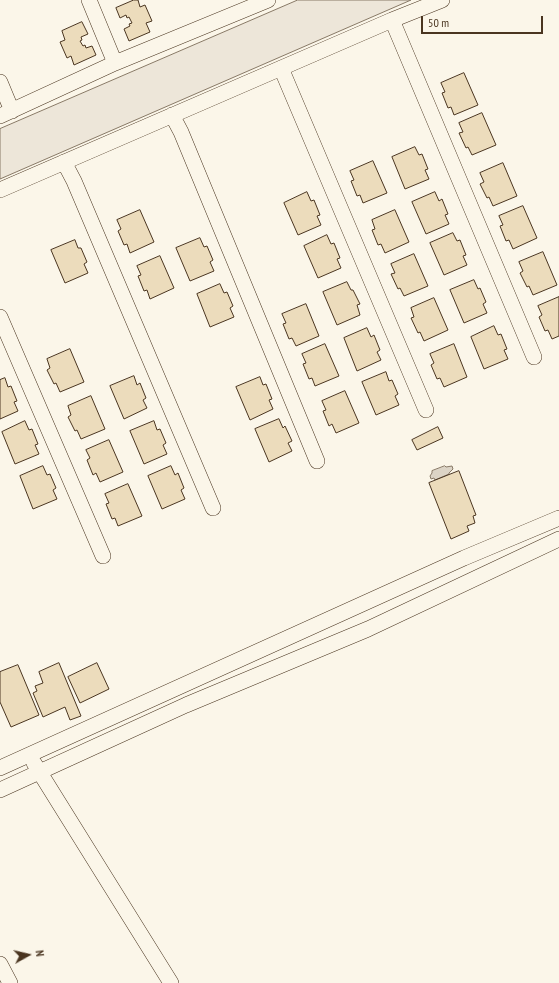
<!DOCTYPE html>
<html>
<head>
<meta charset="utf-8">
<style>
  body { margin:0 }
  #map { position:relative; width:559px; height:983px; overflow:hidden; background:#fbf6e9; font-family:"PT Sans Narrow",sans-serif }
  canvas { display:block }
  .north { position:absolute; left:8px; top:935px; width:40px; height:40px; -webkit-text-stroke:3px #fbf6e9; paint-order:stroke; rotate:82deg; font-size:11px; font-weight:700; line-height:16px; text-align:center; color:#4a3520 }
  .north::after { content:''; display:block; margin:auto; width:14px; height:18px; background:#4a3520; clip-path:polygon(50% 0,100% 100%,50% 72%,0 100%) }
  .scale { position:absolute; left:421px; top:16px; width:122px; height:18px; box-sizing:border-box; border:2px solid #4a3520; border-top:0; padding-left:5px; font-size:12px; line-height:14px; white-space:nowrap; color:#4a3520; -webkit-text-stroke:3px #fbf6e9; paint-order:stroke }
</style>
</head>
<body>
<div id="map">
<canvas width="559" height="983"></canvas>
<div class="north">N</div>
<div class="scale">50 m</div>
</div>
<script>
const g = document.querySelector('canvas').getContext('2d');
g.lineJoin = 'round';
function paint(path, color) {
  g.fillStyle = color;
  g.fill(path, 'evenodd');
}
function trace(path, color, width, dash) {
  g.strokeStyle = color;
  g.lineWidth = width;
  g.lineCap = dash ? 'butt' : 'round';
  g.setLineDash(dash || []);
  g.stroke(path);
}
const green = new Path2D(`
  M298 0H411L0 179V129Z`);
paint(green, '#ede6d9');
trace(green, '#887966', 1);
const water = new Path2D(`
  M445 466 446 467 452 466 453 469 449 473V474L435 480 434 478 431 479 430 476 432 473V471Z`);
paint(water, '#dcd4c6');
trace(water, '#887966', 1);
const building = new Path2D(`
  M134 0H138L140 7 145 5 152 21 146 23 150 32 129 41 124 29 130 26 129 24 132 23 129 17 127 18 126 15 120 18 116 8Z
  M82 22 88 34 81 37 82 40 80 41 83 46 85 45 86 48 92 46 96 55 74 65 71 56 67 58 60 42 65 40 62 31Z
  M464 73 478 105 454 115 451 107 448 108 442 93 445 92 441 83Z
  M482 113 496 145 472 155 468 147 466 148 459 133 463 132 459 123Z
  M415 147 419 155 422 154 428 169 425 170 429 179 405 189 392 157Z
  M373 161 387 193 363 203 360 195 357 196 351 181 354 180 350 171Z
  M503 163 517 196 493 206 489 197 487 198 480 184 484 182 480 173Z
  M307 192 311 201 314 200 320 215 317 216 321 225 298 235 284 203Z
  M435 192 439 201 442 199 448 214 445 215 449 224 426 234 412 202Z
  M523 206 537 238 513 249 509 240 506 241 500 226 503 225 499 216Z
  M140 210 154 242 130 253 127 244 124 245 118 231 121 229 117 220Z
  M395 210 409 242 385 253 381 244 378 245 372 230 375 229 372 220Z
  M453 233 457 241 460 240 466 255 463 256 467 265 444 275 430 243Z
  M327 235 331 244 334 243 340 258 337 259 341 268 318 278 304 246Z
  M200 238 204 247 207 246 213 260 210 262 214 271 190 281 176 248Z
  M75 240 78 248H81L87 262 84 264 88 273 65 283 51 250Z
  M543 252 557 285 533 295 529 286 527 287 520 273 523 271 519 262Z
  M414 254 428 286 404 296 400 288 398 289 391 274 395 273 391 264Z
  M160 256 174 288 150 299 147 290 144 291 138 276 141 275 137 266Z
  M474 280 478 289 480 288 486 302 483 304 487 313 464 323 450 290Z
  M347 282 351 290H353L360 304 357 305 360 315 337 325 323 292Z
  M220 284 224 293 227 292 233 306 230 308 234 317 210 327 197 294Z
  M559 297V336L552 339 548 330 545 331 539 317 542 315 538 306Z
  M434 298 448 330 424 341 420 332 418 333 411 318 414 317 411 308Z
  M306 304 319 336 296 346 292 338 289 339 283 324 286 323 282 314Z
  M494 326 498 335 501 334 507 349 504 350 508 359 484 369 471 337Z
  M367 328 371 337 374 335 380 350 377 352 381 360 357 371 344 338Z
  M325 344 339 376 315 386 312 378 309 379 303 364 306 363 302 354Z
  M454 344 467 377 444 387 440 378 437 379 431 365 434 363 430 354Z
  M70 349 84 382 60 392 56 383 54 384 47 370 50 368 47 359Z
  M386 372 389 381 392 380 398 394 395 396 399 405 376 415 362 382Z
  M134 376 137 385 140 383 146 398 143 400 147 408 124 419 110 386Z
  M260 377 263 385 266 384 272 399 269 400 273 409 250 420 236 387Z
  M5 378 8 387 11 386 17 401 14 402 18 411 0 419V380Z
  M345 391 359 423 336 433 332 424 329 426 323 411 326 410 322 401Z
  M91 396 105 429 81 439 77 430 75 431 68 417 71 415 68 406Z
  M279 419 283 428 285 426 292 441 288 443 292 451 269 462 255 429Z
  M25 421 29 430 32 429 38 444 35 445 39 454 15 464 2 432Z
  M154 421 157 430 160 429 166 443 163 445 167 454 144 464 130 431Z
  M438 427 443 438 417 450 412 440Z
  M109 440 123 472 100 482 96 473 93 475 87 460 90 458 86 450Z
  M43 466 47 475 50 474 56 488 53 490 57 499 33 509 20 476Z
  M171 466 175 475 178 473 184 488 181 490 185 499 162 509 148 476Z
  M459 471 476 515 473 516 475 523 467 526 469 531 451 539 429 483Z
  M128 484 142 516 118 526 115 518 112 519 106 504 109 503 105 494Z
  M59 663 81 716 70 720 65 707 43 717 33 693 37 691 35 686 43 683 39 672Z
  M97 663 109 689 80 703 68 677Z
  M18 665 39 715 11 727 0 702V672Z`);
paint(building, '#ecdcbc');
trace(building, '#4a3520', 1);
const street = new Path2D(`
  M89 0 115 63
  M392 20 534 357
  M281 68 426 410
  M0 82 12 111
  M172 115 181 132 317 461
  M0 116 115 63 268 0
  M64 162 74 181 213 508
  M0 190 392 20 442 0
  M0 317 103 556
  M34 763 171 983
  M0 768 464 558 559 518
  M0 790 186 705 368 629 559 539
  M0 964 10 983`);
trace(street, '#4a3520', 16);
trace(street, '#fbf6e9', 15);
</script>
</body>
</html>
